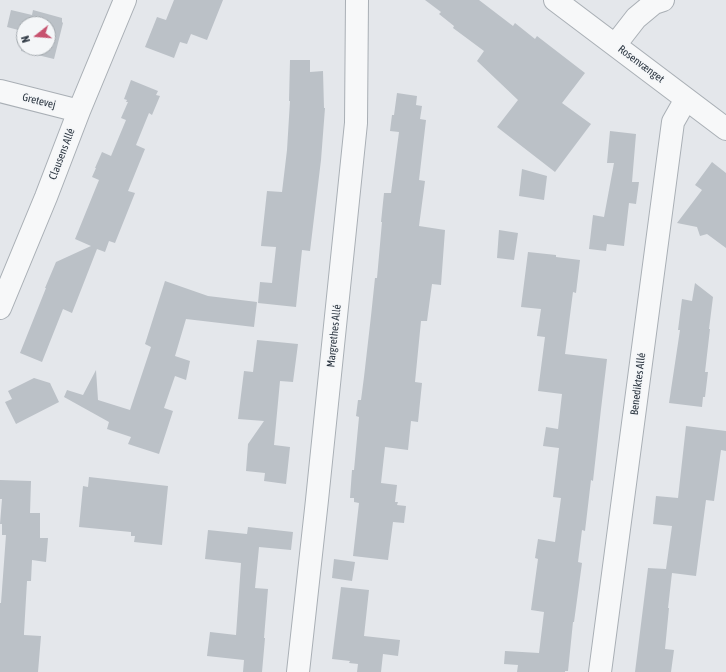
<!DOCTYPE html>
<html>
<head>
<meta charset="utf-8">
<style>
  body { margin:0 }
  #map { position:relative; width:726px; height:672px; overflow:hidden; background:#e4e7eb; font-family:"Asap Condensed",sans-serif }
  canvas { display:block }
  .north { position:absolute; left:16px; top:16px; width:40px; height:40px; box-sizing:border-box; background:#f4f6f8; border:1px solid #a4aaaf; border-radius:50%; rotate:253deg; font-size:11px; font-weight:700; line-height:16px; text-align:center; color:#2d3742 }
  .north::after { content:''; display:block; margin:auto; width:14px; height:18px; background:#c7526f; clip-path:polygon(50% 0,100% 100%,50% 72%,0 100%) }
</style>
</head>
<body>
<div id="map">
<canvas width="726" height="672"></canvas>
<div class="north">N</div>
</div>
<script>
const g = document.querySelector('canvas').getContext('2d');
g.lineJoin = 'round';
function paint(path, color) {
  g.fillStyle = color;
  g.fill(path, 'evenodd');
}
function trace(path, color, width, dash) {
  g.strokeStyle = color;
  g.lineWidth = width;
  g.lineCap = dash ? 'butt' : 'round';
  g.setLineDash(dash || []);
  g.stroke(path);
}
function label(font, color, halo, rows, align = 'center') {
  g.font = font + ' "Asap Condensed",sans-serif';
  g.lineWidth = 3;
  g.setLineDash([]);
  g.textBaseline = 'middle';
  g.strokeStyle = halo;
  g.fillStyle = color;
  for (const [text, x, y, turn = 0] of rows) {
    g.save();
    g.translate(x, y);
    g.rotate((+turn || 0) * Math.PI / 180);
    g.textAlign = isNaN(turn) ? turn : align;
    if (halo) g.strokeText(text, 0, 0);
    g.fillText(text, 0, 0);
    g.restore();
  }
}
paint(new Path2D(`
  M174 0H223L207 40 191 34 187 44 180 42 174 58 145 47 157 17 166 20Z
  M425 0H479L513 26 515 23 535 39 537 36 585 73 562 103 591 124 555 172 497 127 518 100 477 61 484 51 453 28 454 26 439 14 441 12Z
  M11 10 32 15 33 10 62 18V22L63 23 54 59 21 51 22 45 19 44 22 31 7 27ZM24 24H48V48H24Z
  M290 60H310V72L323 71 324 108H325L321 160 310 251 302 250 296 307 258 303 260 282 272 283 276 247 261 246 267 191 282 192 287 150 290 101H289Z
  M131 80 158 91 156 95 160 96 152 115 149 113 136 145 145 149 128 191 135 193 115 243 109 241 105 252 97 249 72 313 63 309 42 362 20 353 46 288H45L56 262 91 246 75 239 99 180 92 177 96 168H95L102 152 111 156 126 120 121 118 128 102H126L127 100 124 99Z
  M397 93 417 96 416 105 422 106 420 119 426 120 419 180 425 181 419 226 445 230 441 285 432 284 427 321H421L415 382 422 383 418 422 411 421 408 450 385 447 381 483 397 485 395 502H398L397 505 406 506 404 523 393 522 388 560 353 556 359 503 354 502V498H350L352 470H354L359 417 356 416 358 400H361L364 377 371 316 375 278H377L382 222H381L384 193H391L399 132 390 131 392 115H394Z
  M610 131 636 134 632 182H639L636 204 629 203 624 246 607 244 606 251 589 249 593 215 604 217 614 163H607Z
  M712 162 726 173V248L707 234 700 236 697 227 677 223 702 190 695 185Z
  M522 169 547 176 544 200 519 196Z
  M499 230 518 233 514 260 497 258Z
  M528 252 556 255V257L580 260 576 293 573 292 565 354 607 359 601 409 593 481 591 480 585 531 582 530 578 562 582 563 574 622H573L568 671H565V672H517L518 665 504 664 505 651 539 653 544 612 531 610 538 559 535 558 538 539 555 542 561 498 553 497 559 448 543 446 546 427 558 429 562 394 538 391 545 337 537 336 541 309 521 307Z
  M165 281 208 296 257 302 254 327 186 319 175 356 190 361 186 380 175 376 164 408 173 411 159 454 128 444 131 437 107 429 109 422 64 397 67 390 83 395 96 370 98 400 130 410 151 347 145 344Z
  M695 283 713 297 709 329H710L705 372H708L705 397H703L702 407 669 403 680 330H678L682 299 692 301Z
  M257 340 298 344 293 382 280 381 274 445 290 447 286 484 264 481 265 473 246 471 248 444 264 421 238 419 244 371 253 372Z
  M34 378 50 383 59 402 16 424 5 402 12 399 8 391Z
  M686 426 726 431V451L721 450 714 501 706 500 696 576 672 573 668 608H669L665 649 674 650 671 672H635L648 568 666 569 672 526 653 524 656 496 678 498Z
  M89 477 168 486 162 545 134 542 135 536H131V532L79 527 83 486 88 487Z
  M0 480 31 481 30 513H40V538H48L46 562 32 560 31 581H27L24 633V635L41 636 38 672H0V603H1L6 535H2V524H0L2 499H0Z
  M248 527 293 532 291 550 259 547 255 588 268 589 264 638H265L262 672H243L244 660 207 656 210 632 236 635 241 563 205 559 208 530 247 534Z
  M334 559 355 562 352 581 332 578Z
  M341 587 369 590 364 636 400 640 398 656 383 654 381 672H357L358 664 349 663 350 661 332 659Z`), '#bbc1c7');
const minor = new Path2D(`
  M555 0 726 129
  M615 45 636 18 654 3 663 0
  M0 91 79 111
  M0 308 46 197 79 111 125 0
  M298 672 317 500 356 123 357 0
  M600 672 673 122 686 99`);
trace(minor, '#a9afb5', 24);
trace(minor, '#f7f8f9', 22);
label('11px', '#2d3742', '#f4f6f8', [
  ["Rosenvænget",641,64,37],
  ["Gretevej",39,101,14],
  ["Clausens Allé",62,154,-69],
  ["Margrethes Allé",334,336,-84],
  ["Benediktes Allé",638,384,-83]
]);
</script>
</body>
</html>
